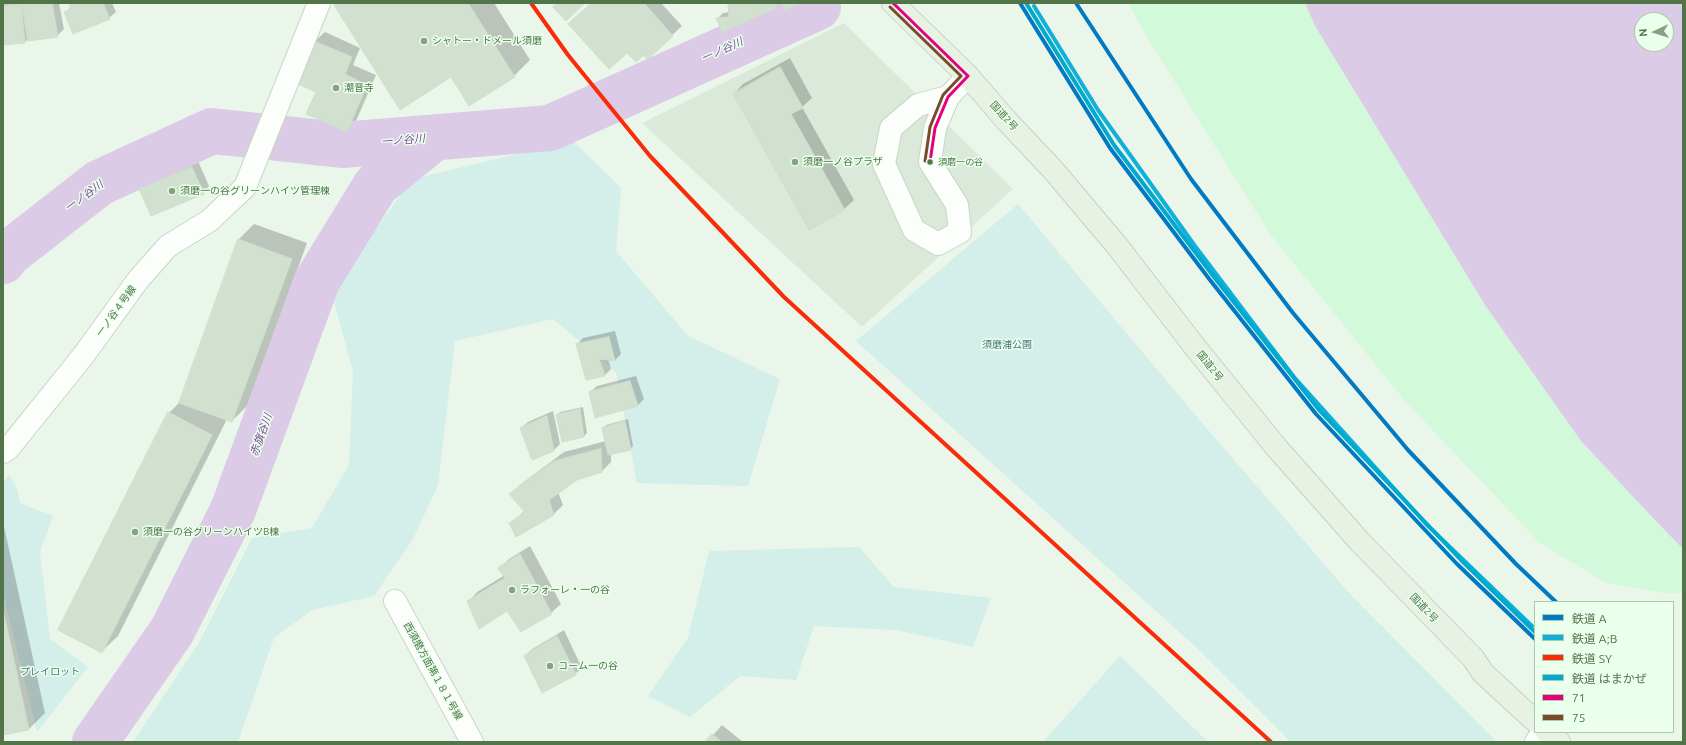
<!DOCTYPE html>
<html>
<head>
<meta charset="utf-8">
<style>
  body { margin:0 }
  #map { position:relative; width:1686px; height:745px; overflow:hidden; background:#eaf6ea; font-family:Ubuntu,"Noto Sans JP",sans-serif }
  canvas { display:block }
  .frame { position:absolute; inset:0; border:4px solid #517549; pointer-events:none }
  .legend { position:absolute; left:1534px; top:601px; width:140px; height:132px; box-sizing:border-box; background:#eaffec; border:1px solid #adc8ab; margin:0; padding:5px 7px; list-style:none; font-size:12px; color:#517549 }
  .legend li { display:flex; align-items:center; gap:8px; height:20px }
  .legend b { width:20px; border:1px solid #adc8ab }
  .north { position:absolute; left:1634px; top:12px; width:40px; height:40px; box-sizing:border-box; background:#eaffec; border:1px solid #adc8ab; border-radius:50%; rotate:266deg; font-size:11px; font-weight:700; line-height:16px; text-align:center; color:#517549 }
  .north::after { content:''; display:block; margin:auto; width:14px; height:18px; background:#87a281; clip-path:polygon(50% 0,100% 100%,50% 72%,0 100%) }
</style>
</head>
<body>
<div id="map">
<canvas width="1686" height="745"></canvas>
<div class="frame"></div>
<ul class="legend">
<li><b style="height:5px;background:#007ac2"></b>鉄道 A</li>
<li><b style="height:5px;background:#10b0db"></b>鉄道 A;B</li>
<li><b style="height:5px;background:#fa2b08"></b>鉄道 SY</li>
<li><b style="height:5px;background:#00a9ce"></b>鉄道 はまかぜ</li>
<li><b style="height:5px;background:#e5007d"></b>71</li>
<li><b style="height:5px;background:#7a4b2a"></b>75</li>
</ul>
<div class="north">N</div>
</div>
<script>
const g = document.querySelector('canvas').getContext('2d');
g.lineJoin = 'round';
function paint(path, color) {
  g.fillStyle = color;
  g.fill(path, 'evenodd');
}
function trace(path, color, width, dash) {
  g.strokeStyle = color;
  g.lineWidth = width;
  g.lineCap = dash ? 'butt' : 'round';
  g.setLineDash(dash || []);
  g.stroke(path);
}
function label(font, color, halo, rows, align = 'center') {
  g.font = font + ' Ubuntu,"Noto Sans JP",sans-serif';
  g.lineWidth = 3;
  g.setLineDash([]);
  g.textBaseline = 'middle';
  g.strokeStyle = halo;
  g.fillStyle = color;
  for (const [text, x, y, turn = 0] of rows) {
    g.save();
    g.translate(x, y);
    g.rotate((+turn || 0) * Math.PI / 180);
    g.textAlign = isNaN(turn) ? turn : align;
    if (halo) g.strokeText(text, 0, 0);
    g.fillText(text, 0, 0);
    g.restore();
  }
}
paint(new Path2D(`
  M844 23 1013 189 862 327 642 123Z`), '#dbe9da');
paint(new Path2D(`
  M573 141 621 188 616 251 688 336 780 379 748 486 637 483 616 372 553 319 455 341 438 485 413 539 374 596 312 610 274 638 238 742H133L200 641 252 538 312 528 349 465 353 371 331 291 412 179Z
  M1018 204 1197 417 1349 593 1497 742H1291L1196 647 856 341Z
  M9 475 17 488 20 503 53 516 40 552 50 639 88 667 37 732 3 593V482Z
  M859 547 894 587 991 598 973 647 897 630 814 626 796 680 740 676 690 717 648 696 688 638 709 551Z
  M1120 656 1208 742H1043Z`), '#d4eeea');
paint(new Path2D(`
  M1128 3H1305L1315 26 1485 305 1581 441 1653 518 1683 549V593H1663L1606 583 1540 543 1405 401 1270 234 1150 42Z`), '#d2f9da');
paint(new Path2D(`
  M1305 3H1683V549L1653 518 1581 441 1485 305 1315 26ZM1642 20H1666V44H1642Z`), '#dbcbe7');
paint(new Path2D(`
  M3 3H59L64 29 57 36 29 38 25 42 3 44Z
  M70 3H112L116 12 109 18 65 13 71 7Z
  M337 3H494L530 60 514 76 452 75Z
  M592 3H661L682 26 647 58 644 54 627 51 579 15Z
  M730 3H781L777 7 722 31 717 19 723 13 730 12Z
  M325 32 360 48 353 65 376 75 356 121 346 131 317 92 315 41Z
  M790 58 812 98 802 107 854 200 844 209 734 94 743 84Z
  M198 161 209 186 203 193 141 189 147 183Z
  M254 224 307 243 248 405 232 421 227 419 118 636 102 651 169 413 180 402 239 239Z
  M615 331 621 354 615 360 608 359 611 369 605 375 577 344 583 338Z
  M636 376 644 399 638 405 590 392 597 386Z
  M583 407 587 433 584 436 557 415 560 412Z
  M553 411 560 444 554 450 521 428 528 422Z
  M628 419 633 446 630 449 611 454V462L602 471 577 479 558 492 563 505 554 514 511 524 525 510 511 494 520 485 564 452 606 441 603 428 606 425Z
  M3 522 45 713 29 729 3 734Z
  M530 546 561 604 551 613 507 610 468 602 477 592 505 575 500 568 509 559Z
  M564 630 582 668 575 674 525 656 531 650Z
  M722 725 743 742H707Z`), '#0003');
trace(new Path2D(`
  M3 261 8 254 99 183 212 131 342 145 550 128 818 7
  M95 742 172 631 233 510 317 281 376 185 434 138`), '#dbcbe7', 46);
const building = new Path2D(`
  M22 3H52L58 37 28 41Z
  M69 3H103L110 19 73 34 64 12 71 9Z
  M336 3H468L515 77 469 106 451 77 400 110 334 5Z
  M558 3H585L566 21 553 7Z
  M592 3H644L673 36 647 60 644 55 636 62 627 53 609 69 568 24Z
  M736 3H775L777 8 722 32 716 18 729 17 728 4Z
  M781 3H801L785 10Z
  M21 4 25 43 3 45V6Z
  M314 41 352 57 345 74 367 85 347 132 306 114 316 92 296 83Z
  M780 67 803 108 791 114 845 210 809 230 733 94Z
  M192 167 204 194 151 216 139 189Z
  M238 239 292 259 232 422 179 403Z
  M609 337 615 361 599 359 605 376 586 380 576 344Z
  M630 381 638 406 595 418 589 392Z
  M580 409 584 437 562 442 556 415Z
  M168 412 212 435 102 653 58 630Z
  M547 416 554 451 532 460 520 428Z
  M625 421 631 450 608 455 602 428Z
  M601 449 602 472 577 480 549 500 554 515 516 537 509 523 525 512 509 494 554 461Z
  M520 554 552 614 521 632 507 611 479 629 467 601 505 578 498 568Z
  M3 609 29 730 3 735Z
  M557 636 576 675 542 693 524 656Z
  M712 734 722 742H705Z`);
paint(building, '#d1e0cf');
trace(building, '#cedfcc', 1);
const minor = new Path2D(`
  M948 97 918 105 891 128 884 164 914 230 938 244 960 232 957 205 930 162 935 128 948 97 968 76
  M3 452 8 449 83 356 138 280 168 246 209 221 245 187 319 3
  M395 601 472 742
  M1536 742 1543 732`);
const highway = new Path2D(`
  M893 3 968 76 1006 120 1054 171 1118 247 1195 347 1276 447 1360 542 1473 658 1483 673 1535 721
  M1547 732 1559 742`);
trace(minor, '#c6d7c5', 24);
trace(highway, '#c4d3c2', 24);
trace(minor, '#fcfefc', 22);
trace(highway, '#e7f1e4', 22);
trace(new Path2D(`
  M893 3 968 76
  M930 162 935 128 948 97 968 76`), '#e5007d', 3);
trace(new Path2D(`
  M890 7 961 76 943 95 930 127 925 161`), '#7a4b2a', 3);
trace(new Path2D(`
  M1020 3 1110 148 1210 280 1316 414 1457 564 1535 639
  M1076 3 1191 179 1293 313 1408 450 1516 564 1556 602`), '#007ac2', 4);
trace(new Path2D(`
  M1034 6 1098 110 1195 246 1294 377 1427 525 1532 626`), '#10b0db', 4);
trace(new Path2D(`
  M531 3 568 55 650 156 784 297 1271 742`), '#fa2b08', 4);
trace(new Path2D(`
  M1026 3 1114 145 1214 277 1320 411 1461 560 1535 632`), '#00a9ce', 4);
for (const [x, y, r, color] of [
  [424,41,4,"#87a281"],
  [336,88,4,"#87a281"],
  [795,162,4,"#87a281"],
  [930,162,3.5,"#517549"],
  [172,191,4,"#87a281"],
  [135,532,4,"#87a281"],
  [512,590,4,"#87a281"],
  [550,666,4,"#87a281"]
]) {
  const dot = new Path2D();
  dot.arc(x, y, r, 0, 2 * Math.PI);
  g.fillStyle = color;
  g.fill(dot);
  trace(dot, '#eaffec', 1.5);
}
label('9px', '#517549', '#eaffec', [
  ["須磨一の谷",938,162]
], 'left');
label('10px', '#517549', '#eaffec', [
  ["シャトー・ドメール須磨",432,41],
  ["潮音寺",344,88],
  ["須磨一ノ谷プラザ",803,162],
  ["須磨一の谷グリーンハイツ管理棟",180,191],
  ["須磨一の谷グリーンハイツB棟",143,532],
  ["ラフォーレ・一の谷",520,590],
  ["コーム一の谷",558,666]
], 'left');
label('10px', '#517549', '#eaffec', [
  ["国道2号",1004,116,48],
  ["一ノ谷４号線",116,311,-54],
  ["国道2号",1210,366,51],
  ["国道2号",1424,608,46],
  ["西須磨方面第１８１号線",433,671,61]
]);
label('10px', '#447781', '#eaffec', [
  ["須磨浦公園",1007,345],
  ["プレイロット",50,672]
]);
label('italic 11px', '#7f4c9d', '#eaffec', [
  ["一ノ谷川",722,50,-24],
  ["一ノ谷川",403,140,-5],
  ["一ノ谷川",84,196,-36],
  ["赤旗谷川",261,435,-70]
]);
</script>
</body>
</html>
